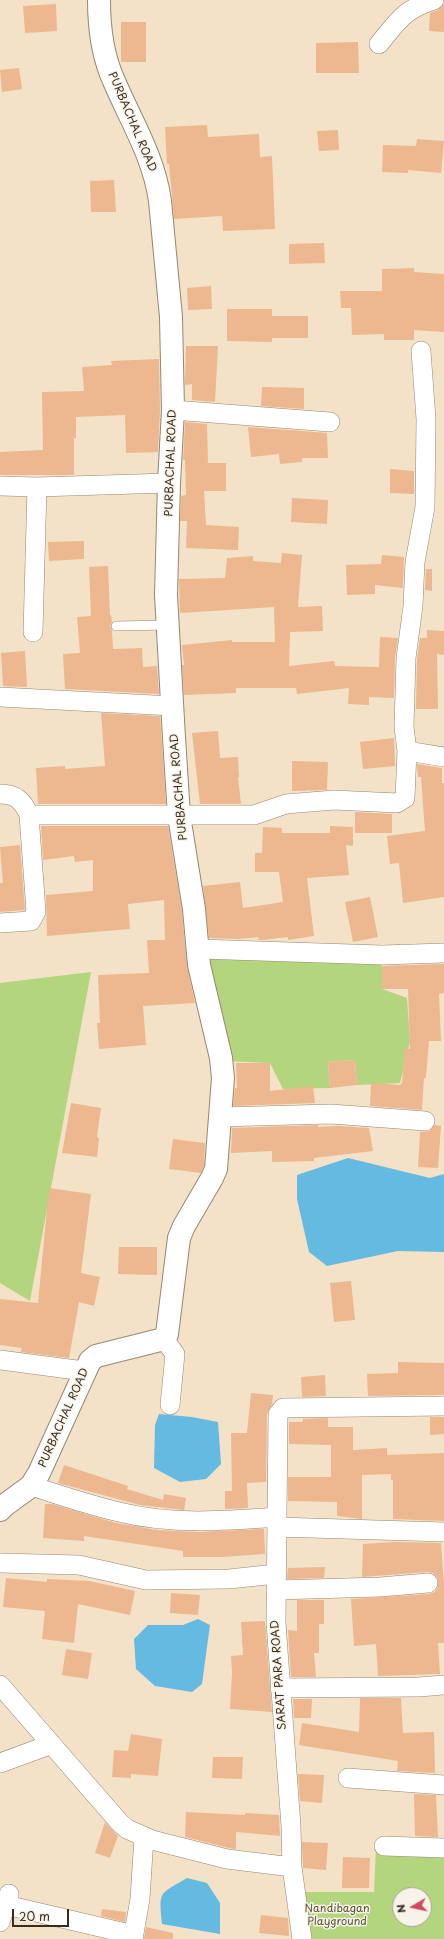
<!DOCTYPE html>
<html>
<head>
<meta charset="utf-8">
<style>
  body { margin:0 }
  #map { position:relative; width:444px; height:1939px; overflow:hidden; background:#f3e2c8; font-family:"Playpen Sans",sans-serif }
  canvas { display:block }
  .north { position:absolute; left:392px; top:1887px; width:40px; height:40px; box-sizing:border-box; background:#f7f3e8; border:1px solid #aca397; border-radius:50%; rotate:261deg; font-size:11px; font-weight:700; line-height:16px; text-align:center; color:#3b2a1e }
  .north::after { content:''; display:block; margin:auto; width:14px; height:18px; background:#d1495b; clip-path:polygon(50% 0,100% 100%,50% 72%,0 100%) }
  .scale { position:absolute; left:12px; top:1909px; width:57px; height:18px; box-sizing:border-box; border:2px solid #3b2a1e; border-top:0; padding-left:5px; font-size:12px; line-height:14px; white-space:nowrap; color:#3b2a1e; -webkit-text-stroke:3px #f7f3e8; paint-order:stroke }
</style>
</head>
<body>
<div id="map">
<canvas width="444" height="1939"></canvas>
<div class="north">N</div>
<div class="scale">20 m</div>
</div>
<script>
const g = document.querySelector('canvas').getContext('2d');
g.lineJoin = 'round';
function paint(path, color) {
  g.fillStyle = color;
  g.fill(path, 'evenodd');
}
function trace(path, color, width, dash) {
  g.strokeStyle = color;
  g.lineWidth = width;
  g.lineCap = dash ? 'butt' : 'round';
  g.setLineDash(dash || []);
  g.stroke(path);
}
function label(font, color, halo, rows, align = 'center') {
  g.font = font + ' "Playpen Sans",sans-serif';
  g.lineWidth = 3;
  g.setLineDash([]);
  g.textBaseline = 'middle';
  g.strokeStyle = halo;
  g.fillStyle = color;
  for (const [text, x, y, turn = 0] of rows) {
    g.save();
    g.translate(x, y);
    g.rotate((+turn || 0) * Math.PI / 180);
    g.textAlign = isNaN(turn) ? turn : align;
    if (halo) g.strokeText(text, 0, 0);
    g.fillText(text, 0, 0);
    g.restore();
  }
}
paint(new Path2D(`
  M198 950 382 961V989L407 998 410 1042 400 1083 357 1085 355 1060 328 1062 330 1088 283 1089 270 1063 223 1061Z
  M91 972 30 1301 0 1283V983Z
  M376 1847 444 1849V1939H303L298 1892H374ZM400 1895H424V1919H400Z`), '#b2d57e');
paint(new Path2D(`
  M348 1158 430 1178 444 1174V1252L398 1251 327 1266 309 1252 297 1199V1175Z
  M159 1414 192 1417 218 1422 221 1464 206 1479 180 1482 154 1468 155 1425Z
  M198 1619 210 1625 202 1684 192 1692 155 1686 136 1669 134 1639 148 1625H183Z
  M187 1878 207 1883 220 1903V1934L162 1924C159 1891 158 1895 187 1878Z`), '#65bae1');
paint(new Path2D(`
  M56 4 57 31 25 33 23 6Z
  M444 4V32L429 31 430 13 438 10Z
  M121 22H146V62H121Z
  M358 42 359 73H316V43Z
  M19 68 22 89 2 92 0 70Z
  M207 125 208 137 259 134 260 157 272 156 275 229 223 231 222 216 174 219 169 164H167L165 127Z
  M338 130 339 150 319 151 317 131Z
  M417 139 444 141 441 173 408 170V173L382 172 383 145 416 146Z
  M114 180 116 212H91L90 181Z
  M324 243 325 263 289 264V244Z
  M414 268V272L444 274V332L414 330V340H384V334L352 335 351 308H341L340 291H382V269Z
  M211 286 212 309 188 310 187 288Z
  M227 309H272V316H308V338H272V342L227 341Z
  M186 346H218L215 402 192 400V384L185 385Z
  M159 359 160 410 158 452 126 453 125 415 76 417V438H74V475H0V452L43 450 42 392 84 391 82 367 112 365 111 361Z
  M262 387 304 388V409L261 406Z
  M185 422 207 424 208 463H226V491H204L206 525 239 527 238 550 186 548 187 521H180L181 496 186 495 185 460H183Z
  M248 427 327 433 328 458H302V462L280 464 279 454 251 457Z
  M390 469 414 471V494L390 493Z
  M292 498 328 500 327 524 291 522Z
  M84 541V559L49 561 48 542Z
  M282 553 302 555 298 607 322 606 323 631 290 632 289 666 334 661 335 666 379 667 380 637 398 638 395 658 394 698 369 697V705L348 704 349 688 297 694 296 688H236V693L184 695 182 665H184L182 645 232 640V642H275L274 607 180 613 179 579 225 578 227 558 253 556V561L281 563Z
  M382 555 404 557 403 588 375 585V594L347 595 346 565 381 564Z
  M108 566 110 615H111L112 622 110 626 112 630 113 649 142 648 143 667 157 666 159 694 65 689 63 654 80 653 77 617 91 616 89 567Z
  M426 569H432V591L425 590Z
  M427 630 444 631V655L437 654 438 709H416L417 659 420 638H427Z
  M25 651 27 687 3 686 1 653Z
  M101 713 160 716 166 804H38L36 768 65 766V769L105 766Z
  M218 731 220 758 238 757 239 777H238L241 804H200L192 733Z
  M394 738 395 766 363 769 360 742Z
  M292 761 328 762 327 790 292 791Z
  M417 764 442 768V783H444V897L403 903 399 863 390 864 387 836 425 831 421 777H418Z
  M355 812 392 814V833H355Z
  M41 826H168L182 911 187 966 195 1003 143 1006 146 1045 99 1049 97 1023H100L98 975 149 973 147 940H165L164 900 128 904 130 929 47 936 46 895 93 891V860L75 862 74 856 43 860Z
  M330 826 353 827V846L346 845 349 875 307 878 314 936 288 940V937L263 940H259L258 937 238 939 209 938 203 886 240 882 243 908 283 902 279 872H255V853H262L263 827 282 828V833H330Z
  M20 845 25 910 0 912V883H3L0 847Z
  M370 897 378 937 353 942 345 902Z
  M444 964V993L439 994 441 1041H429L426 1078H424L422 1110 370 1106 371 1083 400 1085 402 1083 405 1048 410 1049 408 989H382V966Z
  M355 1060 357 1085 330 1088 328 1062Z
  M236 1063H270V1091L313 1086 315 1103 233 1106 235 1088H237Z
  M71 1103 101 1108 97 1137 99 1138 97 1157 62 1153Z
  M318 1125V1127L338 1126 369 1128 373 1151 314 1158V1161L272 1162V1151L231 1153 232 1128Z
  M435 1125 441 1126 438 1168 418 1167 420 1132 429 1131Z
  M173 1139 205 1143 204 1166 201 1173 169 1169Z
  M49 1188 91 1194 81 1273 100 1277 94 1306 79 1302 69 1358 21 1352 22 1348 0 1345V1299L38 1303Z
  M119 1247H157V1275L118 1274Z
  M351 1281 355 1320 334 1322 330 1283Z
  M398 1362 444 1363V1395L368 1396 367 1374 398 1373Z
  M325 1375 326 1396 302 1397 301 1377Z
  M251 1393 273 1395 272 1404 267 1414 266 1482 247 1483 248 1508 225 1509V1491H232L231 1433H247Z
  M430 1417H444V1434L430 1435Z
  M328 1418V1427H353V1450L387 1448V1455L444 1453V1521L393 1519V1480H391V1474L362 1475V1519L337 1516V1502L288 1501V1477H331V1445L289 1444V1422H303V1419Z
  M64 1465 128 1486 127 1489 163 1500 164 1494 186 1498 184 1510 140 1505 58 1483Z
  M45 1504H52L116 1523 157 1530 198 1532 264 1529 265 1554 222 1557H183V1551L84 1536V1541L43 1538Z
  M394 1542 441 1543 444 1585V1643H438L440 1674 378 1676 376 1644 354 1646 351 1599 429 1594 435 1592 438 1587 437 1577 433 1573 427 1572 362 1577 363 1544Z
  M325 1567 324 1578 287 1579 288 1568Z
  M6 1578 47 1582V1579L89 1581 135 1591 130 1615 78 1604 74 1643 42 1639 45 1611 3 1607Z
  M171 1593 200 1595 198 1615 170 1613Z
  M297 1600H324V1624H319V1653H314L316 1677H291L288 1630 297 1631Z
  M265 1621 272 1712 230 1709 232 1673 231 1656 243 1655 241 1622Z
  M66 1649 92 1653 88 1679 62 1675Z
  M360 1698H401L403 1733 434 1732 435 1773 397 1771 398 1761 299 1745 302 1723 359 1732Z
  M293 1699H312L311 1718H294Z
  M131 1734 162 1739 158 1776 131 1774V1778L112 1777 114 1750 128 1751Z
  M213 1757H243L242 1779 212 1778Z
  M298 1774 324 1775 322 1803 300 1801Z
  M414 1794 436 1795 438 1837 415 1836Z
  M186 1812 245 1815V1813L279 1815 280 1836 236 1832V1849L229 1848 185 1837Z
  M105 1822 118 1836 110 1858 95 1853Z
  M302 1842 328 1843 326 1870 303 1868Z
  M343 1857 370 1858 369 1888H342Z
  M102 1909 126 1912 125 1922 101 1916Z
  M261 1915 288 1918 289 1936 259 1933Z
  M146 1927 173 1933V1939H144Z`), '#edb790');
const lane = new Path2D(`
  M116 626 167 625`);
const street = new Path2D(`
  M379 44C399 20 403 10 434 0
  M173 410 330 422
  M0 486 37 487 169 483
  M33 632 37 487
  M0 697 173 706
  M407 751 444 757
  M0 794C16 794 23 801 29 815L36 912 31 921 0 923
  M29 815H254L286 804 334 800 397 803 405 798 407 751 404 727 406 658 413 606 415 562 425 507 426 419 421 351
  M198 949 382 955 444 953
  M220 1117 331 1114 425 1121
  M164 1339 175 1354 170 1405
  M0 1360 84 1371
  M31 1486C60 1495 89 1505 119 1512 171 1525 224 1521 277 1517
  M277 1527 444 1532
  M0 1563 79 1565 146 1580 229 1579 276 1574
  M276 1590 380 1587 428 1583
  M0 1685 120 1823 127 1829 152 1840 227 1859 292 1867
  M280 1688 419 1687 444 1685
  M0 1763 52 1744
  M348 1778 444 1785
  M384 1846 444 1848
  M6 1905 134 1935
  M0 1922 9 1894
  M133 1939 140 1899 144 1837
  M302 1939 292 1867 291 1826 276 1623 278 1414 283 1408 444 1406`);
const secondary = new Path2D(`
  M0 1510 5 1505 31 1486 39 1473 90 1361 96 1356 164 1339 167 1334 179 1238 184 1226 212 1178 216 1169 223 1078 221 1058 199 965 194 909 179 816 174 738 166 595 169 483 173 410 171 317 160 201C154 157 131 121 114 81 102 55 99 28 99 0`);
trace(lane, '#978673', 10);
trace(street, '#978673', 20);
trace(secondary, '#978673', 24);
trace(lane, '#fff', 9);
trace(street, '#fff', 19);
trace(secondary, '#fff', 22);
label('11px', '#3b2a1e', '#f7f3e8', [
  ["PURBACHAL ROAD",132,122,67],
  ["PURBACHAL ROAD",171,463,-88],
  ["PURBACHAL ROAD",179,787,-95],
  ["PURBACHAL ROAD",64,1418,-66],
  ["SARAT PARA ROAD",279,1675,-94]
]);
label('11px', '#595536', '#f7f3e8', [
  ["Nandibagan",337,1909],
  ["Playground",337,1922]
]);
</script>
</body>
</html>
